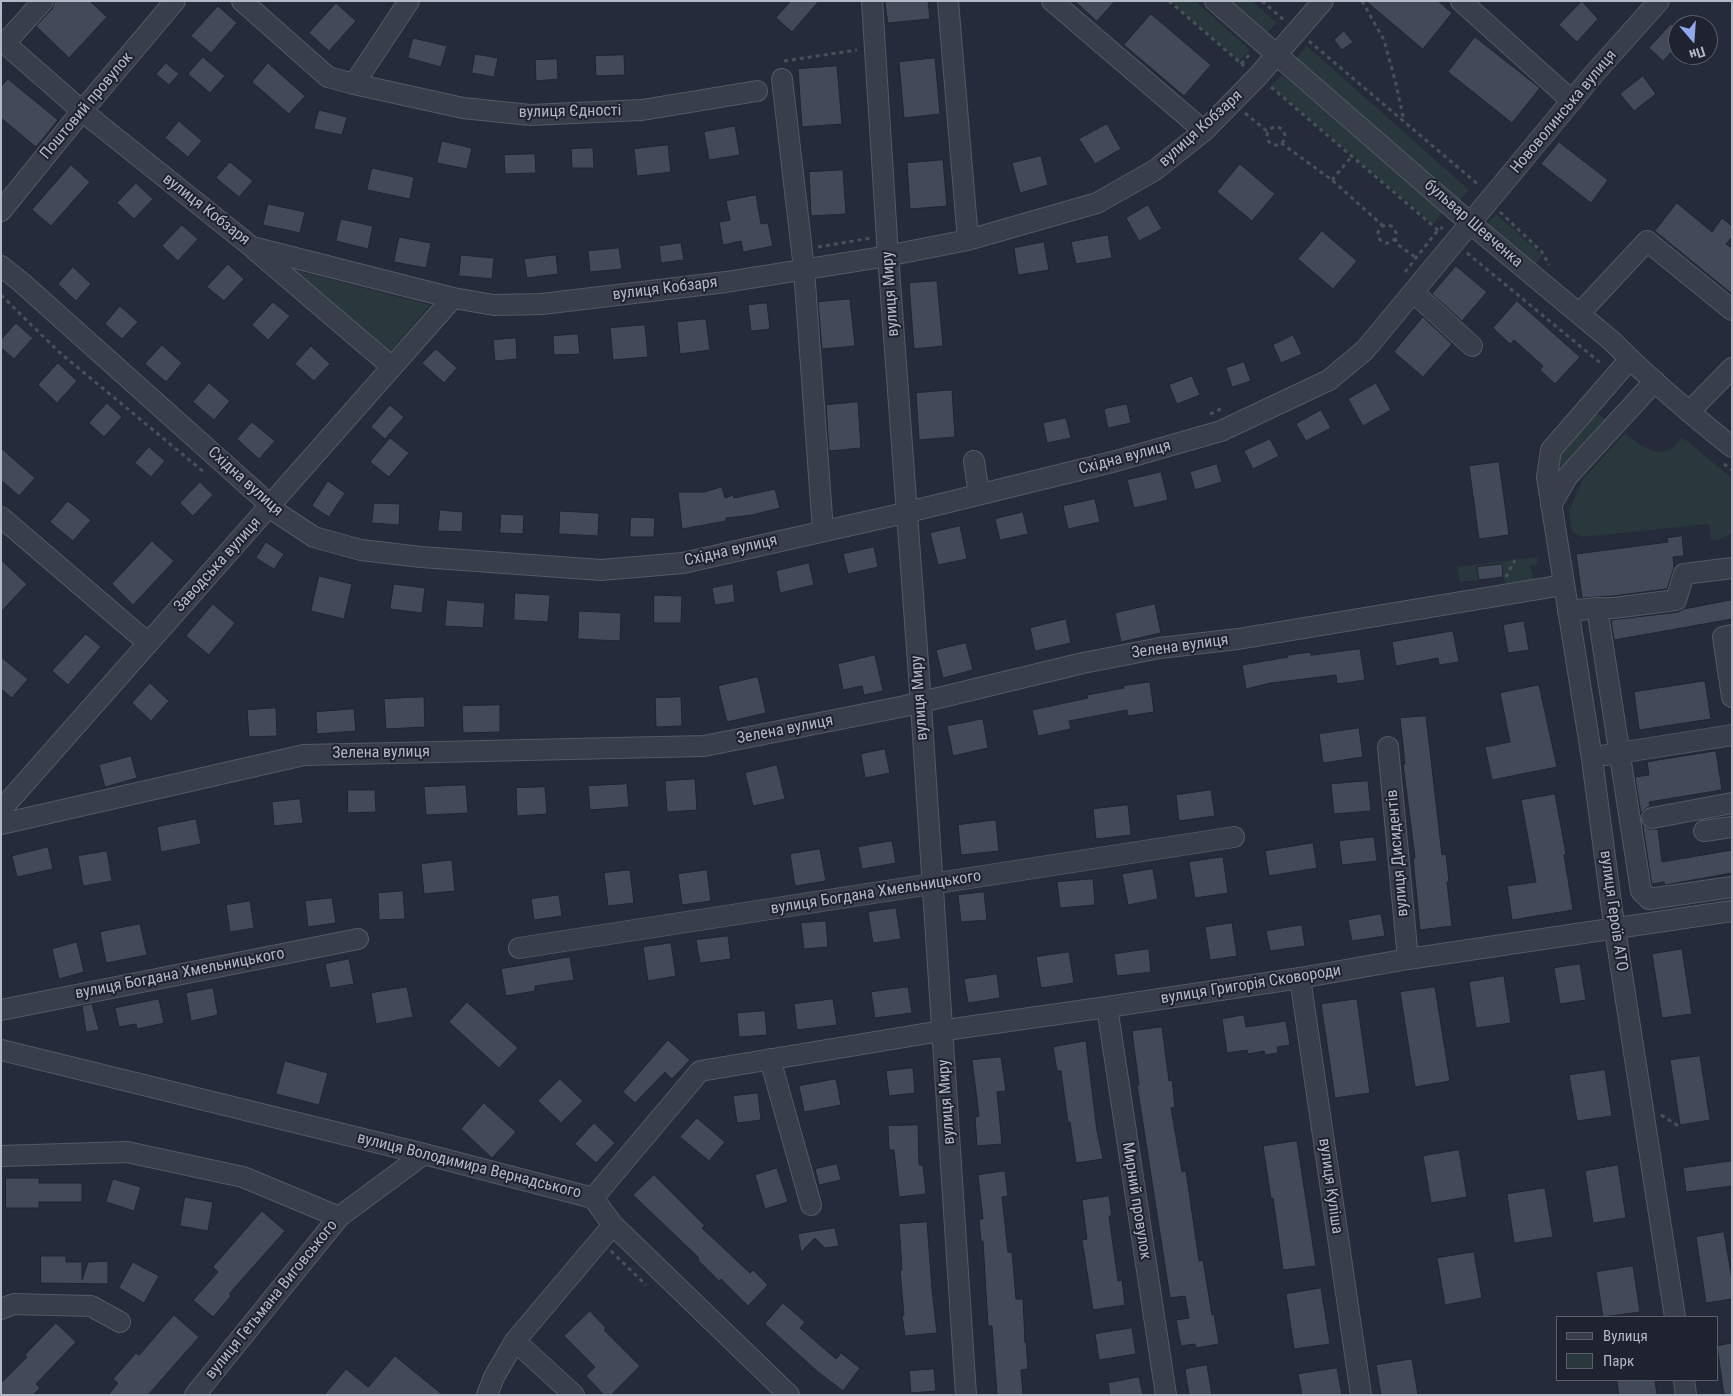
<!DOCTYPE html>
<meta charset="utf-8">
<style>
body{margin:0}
#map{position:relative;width:1733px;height:1396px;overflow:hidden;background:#252b3a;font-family:"Roboto Condensed",sans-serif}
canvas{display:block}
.frame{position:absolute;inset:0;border:2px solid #b4b9c6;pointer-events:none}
.legend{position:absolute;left:1556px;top:1316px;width:162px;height:65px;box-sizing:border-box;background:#1e232f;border:1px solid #5a5f6b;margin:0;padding:6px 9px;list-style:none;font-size:15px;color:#b4b9c6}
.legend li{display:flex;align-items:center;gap:10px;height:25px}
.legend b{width:25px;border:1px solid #5a5f6b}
.north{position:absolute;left:1668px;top:15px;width:50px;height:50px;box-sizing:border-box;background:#1e232f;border:1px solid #5a5f6b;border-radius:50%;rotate:162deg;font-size:14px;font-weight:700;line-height:20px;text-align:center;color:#b4b9c6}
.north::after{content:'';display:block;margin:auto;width:18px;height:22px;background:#91a8ee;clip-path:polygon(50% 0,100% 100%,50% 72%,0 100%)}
</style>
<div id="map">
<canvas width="1733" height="1396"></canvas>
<div class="frame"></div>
<ul class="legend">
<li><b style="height:6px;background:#393e4b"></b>Вулиця</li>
<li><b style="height:14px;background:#28383c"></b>Парк</li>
</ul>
<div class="north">Пн</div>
</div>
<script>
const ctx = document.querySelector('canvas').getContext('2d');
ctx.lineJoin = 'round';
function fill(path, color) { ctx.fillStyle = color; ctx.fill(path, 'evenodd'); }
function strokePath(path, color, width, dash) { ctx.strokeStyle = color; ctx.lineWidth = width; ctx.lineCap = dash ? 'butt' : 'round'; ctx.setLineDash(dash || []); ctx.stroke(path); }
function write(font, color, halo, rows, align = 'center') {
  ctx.font = font + ' "Roboto Condensed",sans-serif'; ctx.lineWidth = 4; ctx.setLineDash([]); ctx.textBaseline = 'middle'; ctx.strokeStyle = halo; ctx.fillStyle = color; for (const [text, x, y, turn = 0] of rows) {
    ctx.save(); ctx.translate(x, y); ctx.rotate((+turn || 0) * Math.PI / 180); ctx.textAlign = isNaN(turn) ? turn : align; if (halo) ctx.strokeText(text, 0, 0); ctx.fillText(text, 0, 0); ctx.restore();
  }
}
const green = new Path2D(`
 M1170 1H1195L1250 50 1239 61Z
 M1224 1H1252L1277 23 1264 36Z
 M1307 46 1469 190 1455 206 1295 59Z
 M1282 75 1443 212 1433 224 1271 86Z
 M1496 214 1542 255 1534 267 1486 226Z
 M287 268 430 305 390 352Z
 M1592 409 1607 421 1566 464 1561 466 1558 464 1556 450Z
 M1625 433C1638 443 1653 458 1671 449 1675 447 1679 441 1682 437L1732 478V533L1718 540H1711L1709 524 1582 537 1572 532 1569 511 1583 479Z
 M1537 557 1538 564 1530 566 1534 580 1507 585 1503 577 1501 564 1477 567 1479 580 1460 582 1457 567Z`);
const building = new Path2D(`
 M55 1H90L107 17 69 58 36 26 52 9Z
 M791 1H819L792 32 776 18Z
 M885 1H928L930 19 888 23Z
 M1075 1H1115L1097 21Z
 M1366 1H1438L1452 13 1423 49Z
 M1582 1 1598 19 1577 42 1559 25Z
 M336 3 356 21 329 51 309 33Z
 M218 6 237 23 211 53 191 36Z
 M1151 14 1211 65 1184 96 1124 45Z
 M1671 24 1678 31V45L1663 61 1649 48Z
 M1344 31 1353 42 1342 50 1334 40Z
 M1475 37 1540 88 1512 123 1448 72Z
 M413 38 447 46 441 67 408 58Z
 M475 54 498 58 494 77 472 73Z
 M624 55 625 75 596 76 595 56Z
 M203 57 225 76 210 93 188 74Z
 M935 58 940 114 904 118 899 62Z
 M557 59 558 79 536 81 535 60Z
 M166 63 179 74 169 85 156 74Z
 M268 63 305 96 289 114 252 82Z
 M837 66 842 124 802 127 798 69Z
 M1643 76 1656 94 1634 111 1620 94Z
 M8 79 58 120 36 147 1 118V87Z
 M319 110 347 117 342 135 314 129Z
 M179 121 202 141 188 157 165 138Z
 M1107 124 1121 149 1095 164 1079 139Z
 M735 126 740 155 709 160 704 132Z
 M442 141 472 148 467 169 437 163Z
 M1559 142 1608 180 1591 203 1541 164Z
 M668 145 671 172 637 176 634 149Z
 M593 148 594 168H572L571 149Z
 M535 154 536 173 505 174 504 155Z
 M1041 156 1048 185 1020 193 1012 163Z
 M943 160 947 206 910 209 907 163Z
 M230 162 253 181 239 197 216 178Z
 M1240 164 1275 194 1252 221 1217 192Z
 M71 165 90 182 51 226 32 210Z
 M372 168 414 177 410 199 367 190Z
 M843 170 846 214 811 216 809 172Z
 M136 183 153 199 134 219 117 203Z
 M756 195 761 224 768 223 773 246 743 252 741 241 723 245 719 222 730 220 726 201Z
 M1677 203 1712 232 1722 218 1732 226V237L1726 244 1732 248V294L1655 231Z
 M268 204 305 212 300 233 263 225Z
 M1148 205 1162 229 1139 241 1126 218Z
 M341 219 373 226 368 249 336 241Z
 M182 225 198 239 178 261 162 246Z
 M1322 231 1357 261 1333 289 1298 259Z
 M1108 235 1112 258 1076 264 1071 242Z
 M399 237 431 243 426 268 394 262Z
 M1044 242 1049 270 1018 275 1014 248Z
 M681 243 684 260 661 263 659 246Z
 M619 248 622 269 590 272 588 251Z
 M461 255 494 258 492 279 459 276Z
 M556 255 558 274 527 278 524 259Z
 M228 264 244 279 224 301 207 287Z
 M1456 266 1487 292 1462 321 1432 294Z
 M73 267 91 284 76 301 58 284Z
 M937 281 943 346 914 349 909 283Z
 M850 299 855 346 822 349 818 302Z
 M1517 301 1580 357 1555 384 1540 370 1543 366 1514 340 1510 344 1493 328Z
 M273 302 290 316 268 340 252 325Z
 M767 303 770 329 751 331 748 305Z
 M120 306 138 322 122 339 105 324Z
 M1423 317 1452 344 1423 377 1394 352Z
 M706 319 710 350 680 354 677 322Z
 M16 323 33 338 14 359 1 348V340Z
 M645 325 648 357 613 360 610 328Z
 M578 334 580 354 554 355 553 336Z
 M1293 335 1302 354 1281 363 1273 345Z
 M516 338 517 359 495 361 493 340Z
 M162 345 182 363 166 382 145 364Z
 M311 346 330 364 314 381 295 364Z
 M436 349 457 368 444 383 422 363Z
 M1244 362 1251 381 1232 387 1226 368Z
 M58 363 77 381 57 403 38 385Z
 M1192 376 1200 395 1177 404 1169 385Z
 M209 383 230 401 214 420 193 402Z
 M1376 383 1391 410 1363 426 1348 399Z
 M952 390 955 437 919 440 916 393Z
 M858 402 861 448 829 451 826 405Z
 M107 403 122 417 104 437 89 423Z
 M1127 404 1131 423 1108 428 1104 409Z
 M390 405 404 417 385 439 371 427Z
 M1321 410 1331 428 1306 441 1296 424Z
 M1066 418 1071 438 1047 443 1043 423Z
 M252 422 275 441 259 459 237 439Z
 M390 438 409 453 389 477 370 462Z
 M1270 439 1279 456 1253 469 1244 451Z
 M149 447 165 461 151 477 135 463Z
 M1 448 35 478 19 496 1 480Z
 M1499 462 1509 535 1479 539 1469 466Z
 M1217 464 1222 482 1195 490 1190 472Z
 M1161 472 1168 500 1134 508 1127 480Z
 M328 481 345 493 329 517 312 506Z
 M200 482 213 495 193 516 180 503Z
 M722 487 725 498 733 495 734 498 775 489 780 508 752 515 726 518V521L682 529 678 492H704Z
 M1095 499 1100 522 1068 529 1063 506Z
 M68 501 91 520 73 541 50 522Z
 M374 503 400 504 399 525 372 523Z
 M440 510 463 512 462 532 438 531Z
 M560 511 599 513 598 536 559 534Z
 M1023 512 1028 534 1000 540 995 519Z
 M501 514 524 515 523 534 500 533Z
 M631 517 655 518 654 537H630Z
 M960 526 967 559 938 565 930 533Z
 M1682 536 1684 556 1673 557 1674 568 1667 589 1613 596 1582 598 1576 554 1668 542 1667 538Z
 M152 541 174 561 133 605 112 584Z
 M266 542 284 554 274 569 256 558Z
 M874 547 878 567 848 574 843 554Z
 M1 560 27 584 1 612Z
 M809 563 814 585 780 593 776 571Z
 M1502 564 1503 577 1479 580 1477 567Z
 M319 576 352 584 344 619 311 611Z
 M394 584 425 588 422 613 390 609Z
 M733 584 735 602 715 605 712 588Z
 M515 593 550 595 548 622 514 620Z
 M654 595 682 596 681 623H654Z
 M447 600 485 603 483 628 445 626Z
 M1732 600V619L1614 640 1611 620 1678 612 1684 609Z
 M213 604 235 623 209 655 186 636Z
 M1155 604 1161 633 1121 642 1115 613Z
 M579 611 621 613 620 641 578 639Z
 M1066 619 1071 643 1035 651 1030 628Z
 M1524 621 1529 650 1508 653 1503 625Z
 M1453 631 1459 662 1439 665 1438 658 1396 666 1392 642Z
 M86 634 101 647 68 685 52 671Z
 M966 643 973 670 943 678 936 650Z
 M1360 649 1365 680 1337 684 1336 675 1271 683 1246 689 1242 665 1288 657V655L1311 652V655Z
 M875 655 883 691 864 695 862 686 843 690 838 664Z
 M1 657 28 679 12 698 1 689Z
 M758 677 766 713 727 722 718 686Z
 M1705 681 1711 719 1639 730 1634 692Z
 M1150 682 1154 712 1128 716 1127 710 1069 721 1071 729 1038 736 1032 710 1088 698 1087 695 1124 688 1123 686Z
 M150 683 169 701 151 721 132 703Z
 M1539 685 1557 767 1492 780 1485 747 1510 742 1500 693Z
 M424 697 425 727 386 729 384 699Z
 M681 697 682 726 656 727 655 698Z
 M500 705V732L463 733 462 706Z
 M276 708 277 736 249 737 247 710Z
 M354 709 356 731 317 734 316 712Z
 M1426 716 1442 855 1446 854 1449 882H1447L1452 926 1420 930 1413 858H1415L1403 764H1405L1400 718Z
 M983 719 988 748 953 756 947 726Z
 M1359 728 1363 757 1323 763 1319 734Z
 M885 749 890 773 865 778 861 754Z
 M1716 751 1722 790 1649 802 1650 806 1645 809 1641 814 1635 777 1649 775 1647 762Z
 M131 756 137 778 105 787 99 765Z
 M777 765 785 799 753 806 745 773Z
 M695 779 697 810 667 812 665 781Z
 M1368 781 1371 811 1334 814 1331 784Z
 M627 784 629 807 590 810 588 786Z
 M466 785 468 813 426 815 424 787Z
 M545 787 547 814 517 816 516 788Z
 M348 790H375L376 812 348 813Z
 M1211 790 1215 816 1179 821 1176 795Z
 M1555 794 1566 854 1564 855 1573 910 1512 920 1507 886 1536 882 1521 800Z
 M300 799 303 823 274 826 272 802Z
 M1128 805 1131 835 1096 839 1093 809Z
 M196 819 201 844 161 852 157 827Z
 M996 820 999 851 961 855 958 825Z
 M1643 825 1649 829H1658L1662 862 1732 850V873L1665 885 1664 882 1652 884Z
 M1374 837 1377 861 1342 865 1339 841Z
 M892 841 896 863 862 869 858 847Z
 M1313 843 1317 868 1269 876 1265 851Z
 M48 847 53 869 17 877 12 856Z
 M820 849 826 881 795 886 790 854Z
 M107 851 112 881 83 886 78 856Z
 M1223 857 1228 893 1195 898 1189 862Z
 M452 860 455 891 424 894 421 864Z
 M1153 869 1158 899 1128 905 1122 874Z
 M630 870 634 903 608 906 604 873Z
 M707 870 711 901 682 905 678 874Z
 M1093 879 1095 905 1060 908 1057 882Z
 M403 891 405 919 379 920 378 893Z
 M984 892 987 920 961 922 958 895Z
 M559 895 562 916 534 920 531 899Z
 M332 898 336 923 308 927 305 901Z
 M250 901 254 928 230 932 226 905Z
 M896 908 901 939 873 943 868 912Z
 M1381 914 1385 936 1352 941 1348 920Z
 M826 921 828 947 804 949 801 923Z
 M1232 923 1237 956 1210 960 1205 927Z
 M140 924 147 955 106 963 100 932Z
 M1302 925 1305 946 1270 951 1266 931Z
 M728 936 731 959 700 963 696 940Z
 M77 942 84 972 59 979 52 949Z
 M671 943 676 976 648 981 643 947Z
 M1149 949 1151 972 1117 976 1114 954Z
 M1682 949 1692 1014 1662 1018 1652 954Z
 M1069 952 1074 983 1041 988 1036 957Z
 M570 957 574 980 535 986V991L506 996 501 969Z
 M349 959 354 984 330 988 325 964Z
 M1580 964 1586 1000 1560 1004 1554 968Z
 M997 974 1000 998 968 1003 964 979Z
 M1504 976 1511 1023 1476 1028 1469 982Z
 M407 987 413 1017 376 1024 371 993Z
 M908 987 912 1013 875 1018 871 992Z
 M1435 987 1450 1081 1415 1087 1400 992Z
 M213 988 218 1015 191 1021 186 993Z
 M159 999 164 1023 137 1029 136 1024 119 1027 115 1008Z
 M833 999 837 1025 797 1030 794 1004Z
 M1357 999 1370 1093 1335 1098 1321 1004Z
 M467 1002 518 1048 499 1068 449 1022Z
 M92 1004 99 1030 86 1032 82 1006Z
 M765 1011 767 1035 739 1037 737 1013Z
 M1244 1015 1246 1027 1286 1021 1290 1045 1277 1047 1278 1053 1265 1055 1264 1051 1248 1054 1247 1050 1227 1053 1222 1019Z
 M1162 1027 1169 1081 1172 1080 1175 1107 1171 1108 1182 1172 1186 1171 1199 1261 1203 1260 1212 1315 1214 1314 1219 1344 1196 1348 1195 1344 1181 1346 1176 1320 1189 1318 1185 1296 1170 1298 1137 1085H1139L1132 1031Z
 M668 1040 690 1060 672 1079 665 1072 635 1103 623 1092Z
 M1086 1041 1097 1131 1103 1159 1076 1163 1070 1122 1068 1123 1061 1071H1057L1053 1047Z
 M1700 1056 1710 1120 1680 1125 1670 1060Z
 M1001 1057 1006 1091 997 1092 1002 1144 977 1146 975 1117 979 1116 972 1060Z
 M285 1061 328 1073 319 1105 276 1094Z
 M913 1068 915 1093 889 1096 886 1071Z
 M1605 1070 1612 1116 1577 1121 1569 1075Z
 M560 1079 583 1101 561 1123 538 1101Z
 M836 1079 841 1105 804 1112 799 1086Z
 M758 1093 761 1120 737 1123 733 1096Z
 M484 1103 516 1132 492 1158 461 1129Z
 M697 1118 725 1142 709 1161 680 1137Z
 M594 1123 615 1143 596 1163 575 1144Z
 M918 1125 919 1165H923L926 1194 899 1197 894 1150H889L888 1126Z
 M1297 1141 1316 1266 1283 1270 1273 1198 1271 1199 1263 1146Z
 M1459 1150 1467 1197 1431 1203 1423 1156Z
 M1732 1161V1186L1686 1192 1683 1168Z
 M837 1164 841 1180 819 1185 815 1169Z
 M1618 1165 1626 1218 1593 1223 1585 1171Z
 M777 1168 788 1202 765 1209 755 1175Z
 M1005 1171 1008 1196 1002 1197 1008 1252H1012L1016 1299H1023L1025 1343 1026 1342 1028 1369 1021 1370 1023 1395H997L992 1326H988L983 1241H981L979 1219H983L978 1175Z
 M654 1175 705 1226 702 1228 750 1273 753 1270 768 1285 748 1306 721 1279 719 1281 698 1260 699 1258 633 1195Z
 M6 1178H39V1183H82V1202H39V1208H6Z
 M113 1179 141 1187 134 1211 106 1202Z
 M1545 1188 1553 1237 1514 1243 1507 1194Z
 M1109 1196 1112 1216H1109L1118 1281 1122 1280 1125 1305 1093 1310 1082 1240 1087 1239 1082 1200Z
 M185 1197 213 1202 208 1231 180 1226Z
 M262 1211 285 1231 229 1294 231 1296 213 1317 193 1300 218 1272 213 1267Z
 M927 1222 932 1289 937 1333 905 1336 902 1315H904L900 1270H902L899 1224Z
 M835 1228 839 1246 825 1248 815 1238 801 1252 798 1234Z
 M1724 1232 1732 1280V1299L1706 1303 1696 1237Z
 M1474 1252 1482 1298 1445 1305 1437 1258Z
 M41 1256H66V1262H82V1280L88 1262 108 1261V1284L41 1283Z
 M133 1262 159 1276 144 1303 119 1288Z
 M1633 1266 1640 1312 1603 1317 1596 1272Z
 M1321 1288 1330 1344 1294 1349 1286 1294Z
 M783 1303 805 1322 800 1328 836 1359 841 1353 860 1368 843 1391 817 1371 765 1324Z
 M590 1311 606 1328 604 1330 640 1366 611 1395H604L586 1376 595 1367 564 1336Z
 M174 1315 199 1337 148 1395H108L118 1383 113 1379 136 1353 139 1355Z
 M56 1323 76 1342 36 1384 40 1388 33 1395H1V1383L27 1357 25 1355Z
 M1132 1328 1136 1354 1099 1360 1095 1334Z
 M1732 1343V1395H1724L1717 1346Z
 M395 1356 443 1395H324L346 1369 368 1387Z
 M1412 1359 1418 1395H1381L1376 1365Z
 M1207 1365 1212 1395H1189L1185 1369Z
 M1337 1368 1342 1395H1302L1298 1374Z
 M934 1369 936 1391 911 1393 909 1371Z
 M1139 1377 1143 1395H1110L1108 1383Z
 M1617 1380H1655L1657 1395H1619Z`);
const path = new Path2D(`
 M1169 1 1244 66
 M1262 1 1285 21
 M1362 1 1384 40 1396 84 1404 121
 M1309 41 1480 186
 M784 61 857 50
 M1241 64 1250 54
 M1271 87 1439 231
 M1245 113 1268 132
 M1267 136a9 9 0 1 1 18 0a9 9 0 1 1-18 0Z
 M1281 143 1332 180 1382 225
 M1332 180 1352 156
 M1500 212 1542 252 1549 265
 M1378 234a9 9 0 1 1 18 0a9 9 0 1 1-18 0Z
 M1395 238 1397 244 1415 257
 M818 247 871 238
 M1467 253 1603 365
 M1405 272 1438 230 1443 227
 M1 295 59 352 205 473
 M1210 414 1223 408
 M1724 464 1732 470
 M1506 577 1515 560
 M1661 1115 1680 1127
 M611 1251 646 1285`);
const minor = new Path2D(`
 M242 1 328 77 354 84 463 108 530 115 642 110 757 91
 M872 1 888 255 920 690 966 1395
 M948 1 968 240
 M1052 1 1204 131
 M1215 1 1470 223 1613 342C1650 380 1691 414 1732 447
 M1461 1 1572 101
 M1 40 82 111 252 247 453 298 494 305 542 304 726 282 876 258 968 240 1097 203 1155 170 1204 131 1258 76 1323 1
 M5 43 43 1
 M782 79 804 269 823 531
 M354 84 409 1
 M1 211 82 111 175 1
 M255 250 392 367
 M1 266 21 282 259 495 276 512 314 537 361 550 421 557 601 570 683 563 896 515 1116 461 1221 431 1329 380 1365 350 1593 75 1659 1
 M1413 292 1472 346
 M1579 314 1647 241 1732 310
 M1630 359 1551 450 1547 477 1592 759 1612 910 1675 1317
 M1689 412 1732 368
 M974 461 979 494
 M1551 505 1567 477 1655 381
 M1 517 148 643
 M1597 608 1641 891 1649 899 1732 887
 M1568 611 1597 608H1614L1676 600 1684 574 1732 568
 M1732 635 1723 637 1732 697
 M1388 747 1408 959
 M1606 755 1732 735
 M1 810 453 298
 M1652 818 1732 803
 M1 824 304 755 704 746 905 706 1083 663 1160 648 1238 639 1563 585
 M1704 831 1732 827
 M519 948 1234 837
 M1300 978 1361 1395
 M1107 1007 1166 1395
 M1 1010 358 939
 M1 1050 424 1154 593 1198 613 1225 789 1395
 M770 1059 811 1205
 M1 1156 127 1152 243 1177 339 1217
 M593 1198 700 1071 953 1029 1107 1007 1300 978 1408 959 1732 911
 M1 1309 14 1304 91 1306 120 1322
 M515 1341 574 1395
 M1684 1380 1686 1395
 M195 1395 339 1217 424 1154
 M487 1395 494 1377 515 1341 613 1225`);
const streetNames = [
 ["Поштовий провулок",87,106,-50],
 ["вулиця Єдності",570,112,-1],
 ["Нововолинська вулиця",1564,112,-50],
 ["вулиця Кобзаря",1201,129,-42],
 ["вулиця Кобзаря",206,210,38],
 ["бульвар Шевченка",1473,224,41],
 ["вулиця Кобзаря",665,289,-7],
 ["вулиця Миру",891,294,-94],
 ["Східна вулиця",1125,458,-15],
 ["Східна вулиця",245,482,42],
 ["Східна вулиця",731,551,-13],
 ["Заводська вулиця",218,565,-48],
 ["Зелена вулиця",1180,647,-8],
 ["вулиця Миру",920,698,-94],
 ["Зелена вулиця",785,730,-11],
 ["Зелена вулиця",381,753,-1],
 ["вулиця Дисидентів",1398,853,-95],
 ["вулиця Богдана Хмельницького",876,893,-9],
 ["вулиця Героїв АТО",1613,911,82],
 ["вулиця Богдана Хмельницького",180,974,-11],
 ["вулиця Григорія Сковороди",1251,985,-9],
 ["вулиця Миру",947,1102,-94],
 ["вулиця Володимира Вернадського",469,1166,14],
 ["вулиця Куліша",1330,1186,82],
 ["Мирний провулок",1136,1201,81],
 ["вулиця Гетьмана Виговського",272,1300,-51]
];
fill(green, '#28383c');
fill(building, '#424959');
strokePath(building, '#202531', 1);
strokePath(minor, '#545965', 22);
strokePath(path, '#455358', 3, [4, 4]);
strokePath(minor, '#393e4b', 20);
write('16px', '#b4b9c6', '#1e232f', streetNames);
</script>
